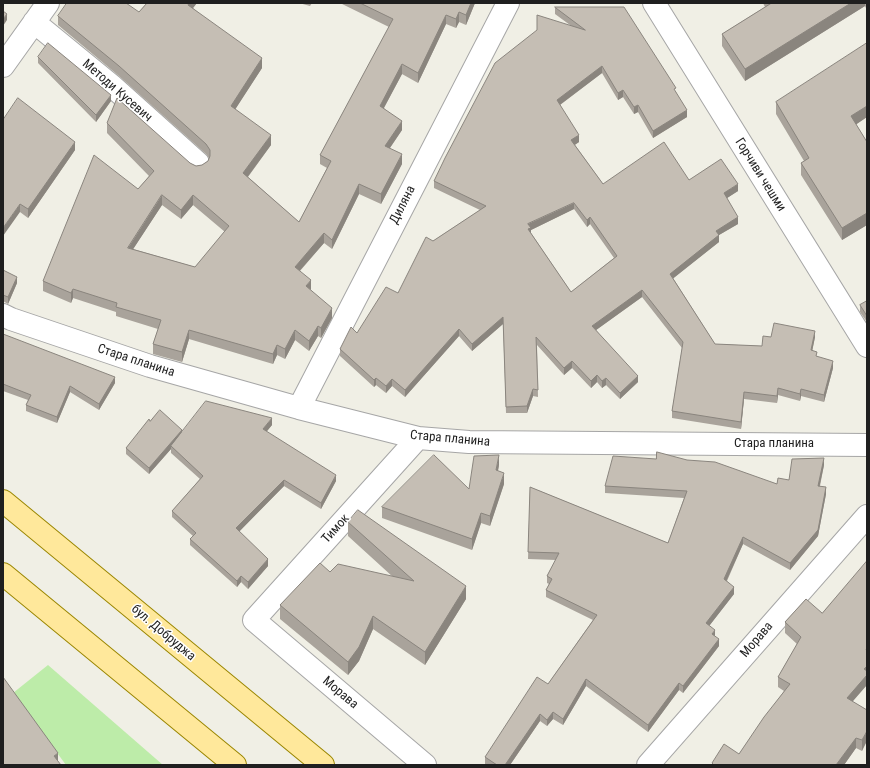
<!DOCTYPE html>
<meta charset="utf-8">
<style>
body{margin:0}
#map{position:relative;width:870px;height:768px;overflow:hidden;background:#f0efe5;font-family:"Roboto Condensed",sans-serif}
canvas{display:block}
.frame{position:absolute;inset:0;border:4px solid #1f1f1f;pointer-events:none}
</style>
<div id="map">
<canvas width="870" height="768"></canvas>
<div class="frame"></div>
</div>
<script>
const ctx = document.querySelector('canvas').getContext('2d');
ctx.lineJoin = 'round';
function fill(path, color) { ctx.fillStyle = color; ctx.fill(path, 'evenodd'); }
function strokePath(path, color, width, dash) { ctx.strokeStyle = color; ctx.lineWidth = width; ctx.lineCap = dash ? 'butt' : 'round'; ctx.setLineDash(dash || []); ctx.stroke(path); }
function write(font, color, halo, rows, align = 'center') {
  ctx.font = font + ' "Roboto Condensed",sans-serif'; ctx.lineWidth = 3; ctx.setLineDash([]); ctx.textBaseline = 'middle'; ctx.strokeStyle = halo; ctx.fillStyle = color; for (const [text, x, y, turn = 0] of rows) {
    ctx.save(); ctx.translate(x, y); ctx.rotate((+turn || 0) * Math.PI / 180); ctx.textAlign = isNaN(turn) ? turn : align; if (halo) ctx.strokeText(text, 0, 0); ctx.fillText(text, 0, 0); ctx.restore();
  }
}
const grass = new Path2D(`
 M48 665 163 765H66L13 693Z`);
const minor = new Path2D(`
 M654 3 867 346
 M34 22 111 85 198 163
 M3 66 48 3
 M3 315 11 319 150 366 299 408 418 438 469 442 867 445
 M299 408 508 3
 M418 438 254 620 425 765
 M648 765 867 516`);
const major = new Path2D(`
 M3 501 323 765
 M3 574 235 765`);
const wall = new Path2D(`
 M147 3H197L193 8 262 68 235 109 271 145 248 177 299 222 327 168 320 164V155L389 27 340 3H475L466 25 459 22 456 28 446 24 418 83 402 74 384 108 402 130 390 148 402 164 381 204 359 194 332 249 324 243 300 271 311 290 332 318 321 338 318 336 309 351 295 340 285 359 277 355 273 364 189 339 182 362 153 354V344L158 329 116 316V312L73 298 71 303 43 291V281L138 189 149 176 107 133V123L196 166 202 165 208 161 209 158 206 154 119 76 58 25V16L139 12ZM162 205 181 219 193 205 225 232 195 267 133 249Z
 M299 3H312L310 6Z
 M763 3H867V10L865 6 745 81 722 46V34L765 7Z
 M555 7 676 92 687 117 653 138 638 112 634 114 623 97 618 100 602 73 560 105 579 142 575 145 603 184 689 180 738 191 727 198 738 224 719 235V242L673 278 715 344 762 346 771 337H815L812 351 817 357 833 368 824 402 801 396 800 401 778 395 777 403 744 399 741 429 672 418V411L682 348 642 297 596 330 638 382 620 399 606 385 602 388 597 382 591 388 572 368 564 375 537 345 538 397 533 396 527 413H506L503 324 472 351 459 336 405 397 392 386 386 393 376 385 374 387 340 356V349L357 333 398 293 433 241 480 210 434 188V181L570 25 555 14ZM574 209 587 227 590 224 614 258 571 292 531 233V230Z
 M867 43V117L856 124 867 142V225L842 240 801 175V163L804 161 776 114V102Z
 M38 57 111 101 96 122 38 63Z
 M3 120 75 150 28 218 20 212Z
 M3 270 17 283 8 304 3 301Z
 M867 301V322L860 312V305Z
 M3 334 115 383 99 410 70 392 57 423 26 411V405L28 400 3 391Z
 M150 421 182 432 272 425 266 432 336 481 321 509 284 486 239 531 268 566 248 589 241 582 237 587 190 545V539L193 536 172 517V511L200 479 171 453V449L149 474 126 454V448Z
 M656 459 687 460 777 484 789 480 824 465 820 486 826 494 818 536 790 570 743 544 727 581 734 594 709 626 715 636 719 646 683 693 679 690 648 732 586 686 563 725 553 719 547 726 540 721 510 765H487L485 764V757L548 684 593 620 546 597V590L549 584 547 583V576L556 560 528 559 530 487 668 543 684 498 605 493V486Z
 M499 465 498 471 504 484 490 526 481 523 472 550 382 518V507L469 489Z
 M348 522 466 599 425 665 373 629 359 661 348 675 280 619V605L330 572 393 577 348 536Z
 M806 599 853 702 867 710 862 751 856 748 844 765H712V763L739 754 784 691 778 687V677L797 644 785 633V622Z`);
const shadedWall = new Path2D(`
 M189 3H197L188 14V5Z
 M471 3H475L466 25V15Z
 M851 3H865V6L745 81V69Z
 M459 12V22L456 28V19Z
 M7 14V20L3 26V19Z
 M446 15V24L418 83V73Z
 M262 58V68L231 116V106Z
 M402 64V74L380 115V106Z
 M602 66V73L557 107V100Z
 M623 90V97L618 100V93Z
 M111 95V101L96 122V115Z
 M638 105V112L634 114V107Z
 M867 106V117L851 128V116Z
 M687 110V117L653 138V131Z
 M402 121V130L385 155V146Z
 M271 135V145L243 183V173Z
 M579 135V142L571 147V140Z
 M75 142V150L28 218V209Z
 M402 154V164L381 204V194Z
 M359 184V194L332 249V240Z
 M738 184V191L724 200V193Z
 M162 195V205L128 257V248Z
 M193 195V205L181 219V210Z
 M574 203V209L531 230V235L528 236V224Z
 M20 204V212L3 236V228Z
 M867 213V225L842 240V228Z
 M590 217V224L587 227V220Z
 M738 217V224L719 235V242L670 281V274L716 231Z
 M324 233V243L295 276V267Z
 M17 277V283L8 304V297Z
 M311 280V290L306 286Z
 M73 289V298L71 303V293Z
 M642 290V297L592 333V326Z
 M332 308V318L321 338V328Z
 M503 317V324L472 351V344Z
 M318 326V336L309 351V341Z
 M459 329V336L405 397V390Z
 M189 330V339L182 362V352Z
 M295 330V340L285 359V349Z
 M815 331V337L811 357V350Z
 M277 345V355L273 364V354Z
 M572 361V368L564 375V368Z
 M833 361V368L824 402V395Z
 M597 375V382L591 388V381Z
 M638 376V382L620 399V393Z
 M115 377V383L99 410V404Z
 M376 378V385L374 387V380Z
 M606 378V385L602 388V381Z
 M392 379V386L386 393V386Z
 M70 386V392L57 423V417Z
 M778 388V395L777 403V396Z
 M533 389V396L527 413V406Z
 M801 389V396L800 401V394Z
 M744 392V399L741 429V422Z
 M272 418V425L263 436V429Z
 M182 430V436L171 446V449L149 474V468Z
 M499 455V465L496 480V470Z
 M824 458V465L818 493V486Z
 M504 473V484L490 526V516Z
 M336 475V481L321 509V503Z
 M284 480V486L236 535V528Z
 M826 487V494L818 536 790 570V563Z
 M481 513V523L472 550V539Z
 M743 537V544L724 586V579Z
 M268 559V566L248 589V582Z
 M241 576V582L237 587V581Z
 M466 586V599L425 665V652Z
 M734 587V594L706 630V623Z
 M373 616V629L359 661 348 675V662Z
 M715 630V637L712 634Z
 M719 639V646L683 693V686Z
 M867 666V685L847 708V698L864 669Z
 M586 679V686L563 725V719Z
 M679 683V690L648 732V725Z
 M553 712V719L547 726V720Z
 M540 714V721L510 765H505Z
 M867 731V741L862 751V740Z
 M856 738V748L844 765H836Z
 M58 753V765L54 756Z`);
const building = new Path2D(`
 M67 3H126L139 12 147 3H189L188 5 262 58 231 106 271 135 243 173 299 222 331 161 320 155 393 19 360 3H471L466 15 459 12 456 19 446 15 418 73 402 64 380 106 402 121 385 146 402 154 381 194 359 184 332 240 324 233 295 267 311 280 306 286 332 308 321 328 318 326 309 341 295 330 285 349 277 345 273 354 189 330 182 352 153 344 161 320 116 307 117 303 73 289 71 293 43 281 94 155 138 189 154 171 107 123 117 98 190 163 196 166 202 165 208 161 210 156V150L206 144 119 66 58 16ZM162 195 181 210 193 195 229 226 195 267 128 248Z
 M769 3H851L745 69 722 34 770 4Z
 M555 7H624L676 88 674 89 687 110 653 131 638 105 634 107 623 90 618 93 602 66 557 100 579 135 571 140 603 184 664 142 689 180 721 159 738 184 724 193 738 217 716 231 719 235 670 274 715 344 762 346 763 336 771 337 774 323 815 331 811 350 817 352 816 356 833 361 824 395 801 389 800 394 778 388 777 396 744 392 741 422 672 411 683 342 642 290 592 326 638 376 620 393 606 378 602 381 597 375 591 381 572 361 564 368 536 337 538 390 533 389 527 406 506 407 503 317 472 344 459 329 405 390 392 379 386 386 376 378 374 380 340 349 351 327 357 333 386 287 398 293 426 237 433 241 486 206 434 181 445 158 495 63 537 30V15L585 30ZM574 203 587 220 590 217 617 256 571 292 528 229 531 228 528 224Z
 M3 11 7 14 3 19Z
 M48 43 111 95 96 115 38 57Z
 M867 43V106L851 116 867 142V213L842 228 801 163 809 158 776 102Z
 M18 98 75 142 28 209 20 204 3 228V120Z
 M3 270 17 277 8 297 3 295Z
 M867 301V316L860 305Z
 M3 334 115 377 99 404 70 386 57 417 26 405 31 395 3 384Z
 M206 401 272 418 263 429 336 475 321 503 284 480 236 528 268 559 248 582 241 576 237 581 190 539 196 533 172 511 203 476 171 446Z
 M160 410 182 430 149 468 126 448 149 419 150 421Z
 M657 452 687 460 715 462 777 484 778 478 789 480 792 459 824 458 818 486 826 487 818 530 790 563 743 537 724 579 734 587 706 623 715 630 712 634 719 639 683 686 679 683 648 725 586 679 563 719 553 712 547 720 540 714 505 765H497L485 757 537 677 548 684 597 615 546 590 552 579 547 576 559 553 528 552 530 487 668 543 687 491 605 486 613 456 656 459Z
 M434 455 469 489 474 456 499 455 496 470 504 473 490 516 481 513 472 539 382 507Z
 M358 510 466 586 425 652 373 616 359 647 348 662 280 605 320 563 330 572 338 564 414 581 348 522Z
 M867 561V648L866 650 867 651V666L864 669 867 671V675L847 698 867 710V731L862 740 856 738 836 765H714L712 763 724 744 739 754 764 717 790 684 778 677 801 637 785 622 806 599 822 613Z
 M3 677 58 753 54 756 61 765H3Z`);
const streetNames = [
 ["Методи Кусевич",117,91,41],
 ["Горчиви чешми",760,175,58],
 ["Диляна",403,205,-63],
 ["Стара планина",136,361,18],
 ["Стара планина",450,439,5],
 ["Стара планина",774,444],
 ["Тимок",336,529,-48],
 ["бул. Добруджа",163,633,40],
 ["Морава",757,640,-49],
 ["Морава",340,693,40]
];
fill(grass, '#bdeca9');
strokePath(minor, '#a6a6a6', 24);
strokePath(major, '#9a8600', 24);
strokePath(minor, '#fff', 22);
strokePath(major, '#ffe89b', 22);
fill(wall, '#a9a39b');
fill(shadedWall, '#8a857e');
fill(building, '#c5beb4');
strokePath(building, '#8a857e', 1);
write('13px', '#1f1f1f', '#fff', streetNames);
</script>
